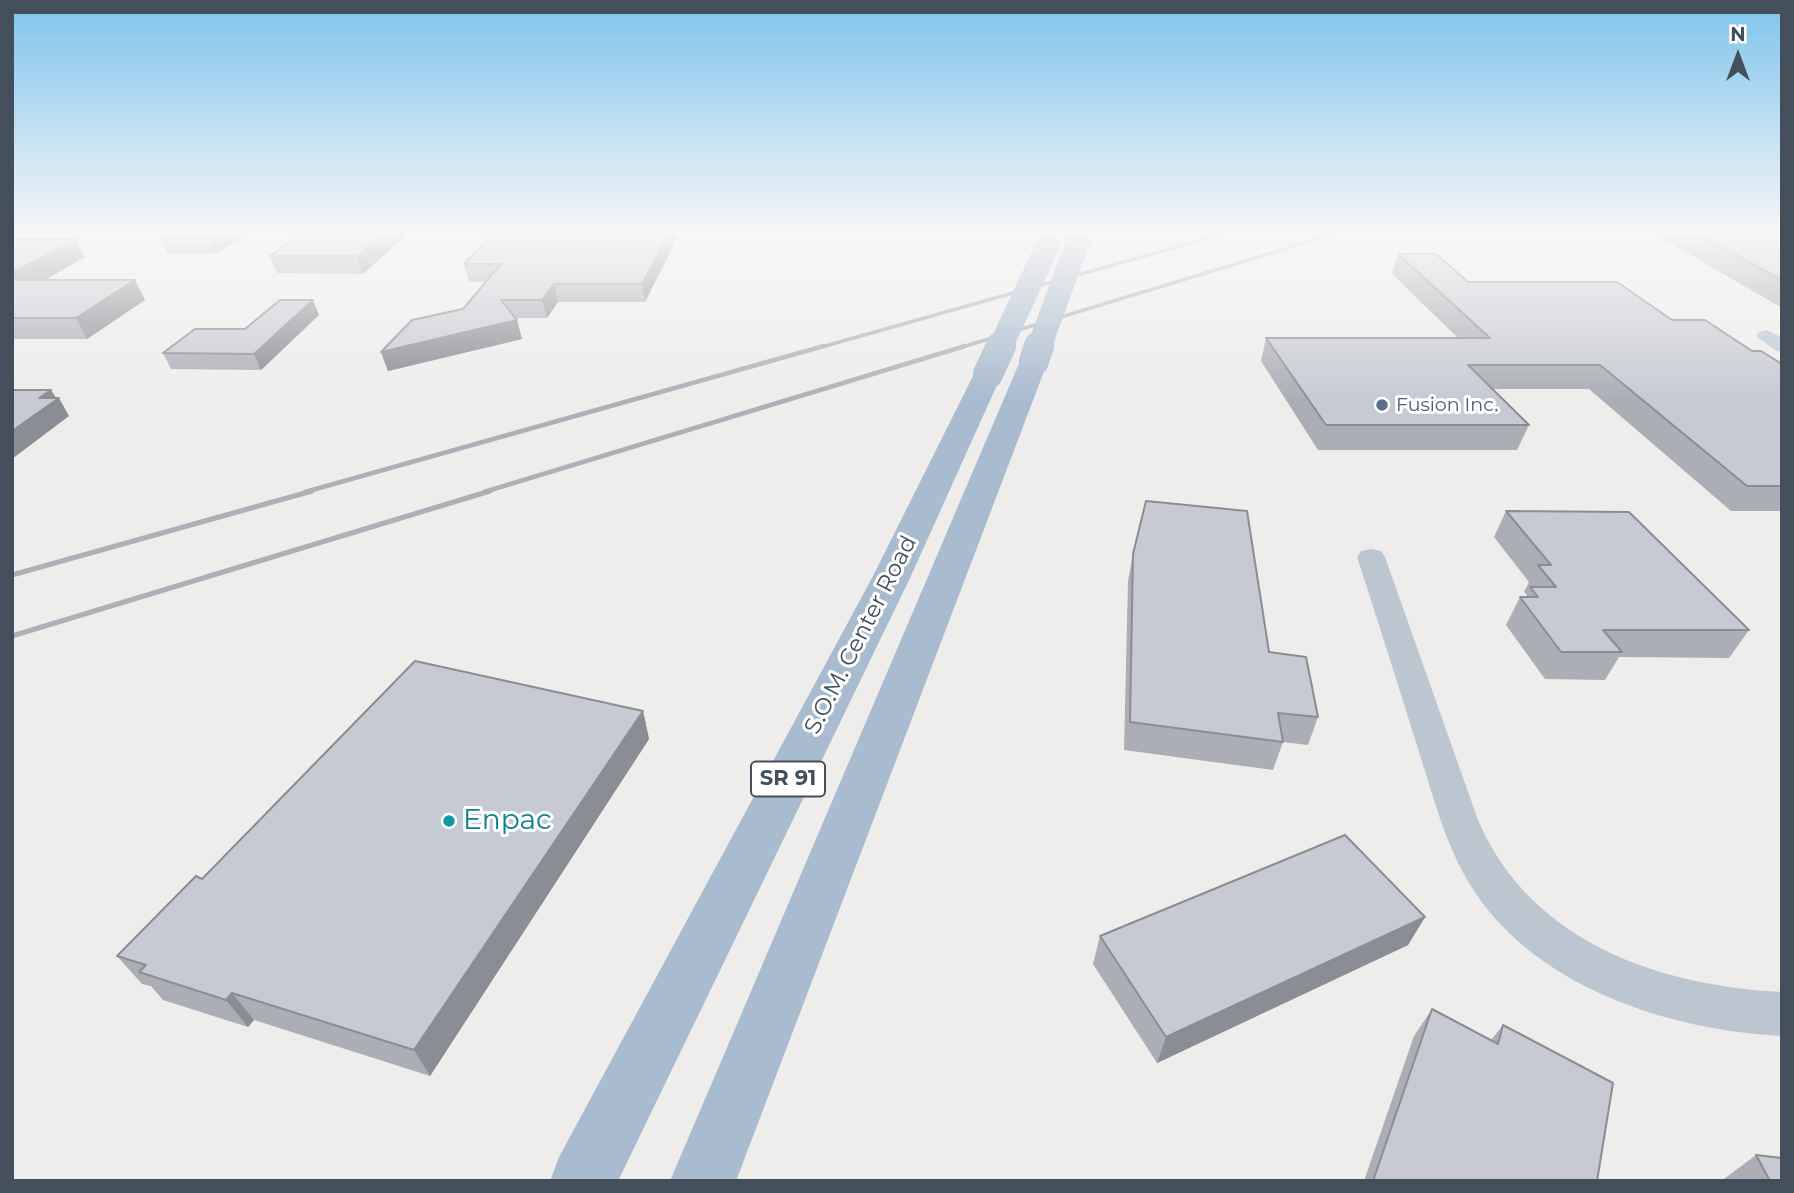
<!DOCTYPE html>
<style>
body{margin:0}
#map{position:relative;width:1794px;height:1193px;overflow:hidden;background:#efecec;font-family:Montserrat,sans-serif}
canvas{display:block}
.frame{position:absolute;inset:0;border:14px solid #434f5b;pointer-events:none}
.north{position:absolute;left:1703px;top:21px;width:70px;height:70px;-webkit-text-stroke:5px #fff;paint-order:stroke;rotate:0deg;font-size:19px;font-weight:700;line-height:28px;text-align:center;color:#434f5b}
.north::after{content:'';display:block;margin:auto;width:24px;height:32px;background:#434f5b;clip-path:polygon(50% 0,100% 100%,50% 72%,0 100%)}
</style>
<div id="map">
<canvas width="1794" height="1193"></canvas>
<div class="frame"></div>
<div class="north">N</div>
</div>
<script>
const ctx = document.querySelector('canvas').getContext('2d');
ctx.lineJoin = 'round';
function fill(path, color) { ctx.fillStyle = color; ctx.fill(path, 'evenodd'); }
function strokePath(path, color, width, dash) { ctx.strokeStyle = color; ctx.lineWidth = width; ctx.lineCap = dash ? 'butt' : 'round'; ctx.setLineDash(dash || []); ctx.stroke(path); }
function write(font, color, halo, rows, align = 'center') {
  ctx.font = font + ' Montserrat,sans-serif'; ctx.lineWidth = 6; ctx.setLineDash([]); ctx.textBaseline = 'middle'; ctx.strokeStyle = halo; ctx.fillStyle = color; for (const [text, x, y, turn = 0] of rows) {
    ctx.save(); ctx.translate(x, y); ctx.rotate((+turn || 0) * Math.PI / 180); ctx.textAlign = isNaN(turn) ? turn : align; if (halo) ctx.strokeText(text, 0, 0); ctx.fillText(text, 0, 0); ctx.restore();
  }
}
const minor = new Path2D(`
 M1766 330 1782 337V352L1775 350 1756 336 1759 332Z
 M1371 549 1381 551 1385 557 1478 820C1530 942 1659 986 1782 992V1036C1668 1030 1532 987 1469 883 1444 841 1433 795 1418 749 1398 685 1378 621 1357 557L1361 551Z`);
const major = new Path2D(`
 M1034 353 1044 355 1048 361 736 1181H670L1020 361 1024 355Z
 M988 366 998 368 1002 374 910 578 618 1181H550L559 1157 872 578 974 374 978 368Z`);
const railFar2 = new Path2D(`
 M818 348 1226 233
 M959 348 1337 233`);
const railFar1 = new Path2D(`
 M305 492 824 346
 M484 492 965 346`);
const rail = new Path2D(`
 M12 575 312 491
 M12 636 490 491`);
const majorBridgeFar1 = new Path2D(`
 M1000 348 1048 245
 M1039 348 1078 241`);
const majorBridge = new Path2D(`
 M1034 361 1039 346
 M988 374 1001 346`);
const wall = new Path2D(`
 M248 233 217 253H167L160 238Z
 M302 233H680L645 302H558L547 318H515L517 320 522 339 388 371 381 352 463 309 486 282H469L464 264 491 235H406L363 274 277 273 270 256Z
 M1653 233H1782V308Z
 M12 239H76L85 257 45 280H135L145 300 87 339H12Z
 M1398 254 1468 282 1672 320 1752 351 1782 364V511H1731L1589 389H1492L1529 425 1517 450H1318L1261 361 1266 338H1458L1392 274Z
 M319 315 261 370 171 369 163 353 245 329Z
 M1506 511 1749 630 1729 658 1619 657 1605 680 1545 679 1506 625 1520 597H1525L1527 595 1524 592 1529 582 1494 537Z
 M1133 554 1269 652 1318 717 1308 745 1283 742 1273 770 1124 750 1128 581Z
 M643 711 649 739 430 1076 254 1020 248 1027 163 1000 151 986 142 984 117 956 202 879Z
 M1425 917 1408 945 1157 1063 1093 964 1100 936Z
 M1432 1009 1491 1040 1503 1025 1597 1181H1364L1414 1036Z
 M1756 1155 1782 1181H1725L1724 1179Z`);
const shadedWall = new Path2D(`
 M219 233H248L217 253 210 238Z
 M385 233H405L406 235 363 274 357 256Z
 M669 233H680L645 302 642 284Z
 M76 239 85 257 12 299V273Z
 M135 280 145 300 87 339 76 318Z
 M554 284 558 302 547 318 542 300Z
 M313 300 319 315 261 370 254 354Z
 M517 320 522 339 388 371 381 352Z
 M51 390 57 399 59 398 69 416 12 459V431L39 398Z
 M643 711 649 739 430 1076 414 1050Z
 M1425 917 1408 945 1157 1063 1166 1037Z
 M232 993 254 1020 248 1027 226 1000Z`);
const building = new Path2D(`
 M170 233H219L210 238H160Z
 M302 233H385L357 256H270Z
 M493 233H669L642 284H554L542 300H501L517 320 381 352 412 320 463 309 501 264H464Z
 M1696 233H1782V280Z
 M12 239H76L12 273Z
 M1398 254H1436L1468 282H1617L1672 320H1705L1752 351H1761L1782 364V486H1747L1600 365H1468L1529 425H1326L1266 338H1490Z
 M12 280H135L76 318H12Z
 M280 300H313L254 354 163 353 195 329H245Z
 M14 390H51L39 398H59L12 431V391Z
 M1146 501 1247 511 1269 652 1306 657 1318 717 1278 713 1283 742 1130 722 1133 554Z
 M1506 511 1629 512 1749 630H1603L1622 652H1561L1520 597H1538L1530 587H1556L1538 565H1551Z
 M415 661 643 711 414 1050 232 993 226 1000 139 972 146 965 117 956 196 876 202 879Z
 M1345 835 1425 917 1166 1037 1100 936Z
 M1432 1009 1498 1044 1503 1025 1613 1083 1597 1181H1373Z
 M1756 1155 1782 1158V1181H1770Z`);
const markers = [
 [1382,405,7,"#5c6f8a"],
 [449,821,7,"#0f9aa8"]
];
const farServicenames = [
 ["Fusion Inc.",1396,405]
];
const shields = [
 [788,779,74]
];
const shieldNames = [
 ["SR 91",788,779]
];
const streetNames = [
 ["S.O.M. Center Road",861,635,-63]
];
const nearCulturenames = [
 ["Enpac",463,821]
];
fill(minor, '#bbc6d0');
fill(major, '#a8bbcf');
strokePath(railFar2, '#adb1b7', 3.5);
strokePath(railFar1, '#adb1b7', 4.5);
strokePath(rail, '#adb1b7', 5);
strokePath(majorBridgeFar1, '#a8bbcf', 24);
strokePath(majorBridge, '#a8bbcf', 30);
fill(wall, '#abaeb5');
fill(shadedWall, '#8b8d94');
fill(building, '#c7cad3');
strokePath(building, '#8b8d94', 2);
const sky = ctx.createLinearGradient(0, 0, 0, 400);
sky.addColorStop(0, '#7dc3ed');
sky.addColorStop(0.58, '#f8f6f6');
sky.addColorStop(1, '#f8f6f600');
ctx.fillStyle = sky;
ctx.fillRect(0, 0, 1794, 400);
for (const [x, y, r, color] of markers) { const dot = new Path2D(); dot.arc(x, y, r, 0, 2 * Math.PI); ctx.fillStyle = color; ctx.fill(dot); strokePath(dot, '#fff', 2.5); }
write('19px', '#4e5e75', '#fff', farServicenames, 'left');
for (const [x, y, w] of shields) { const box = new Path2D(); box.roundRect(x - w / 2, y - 17.5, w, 35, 5); ctx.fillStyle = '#fff'; ctx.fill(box); strokePath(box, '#434f5b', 2); }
write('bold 21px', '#434f5b', null, shieldNames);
write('23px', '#434f5b', '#fff', streetNames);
write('28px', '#0d838f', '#fff', nearCulturenames, 'left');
</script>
